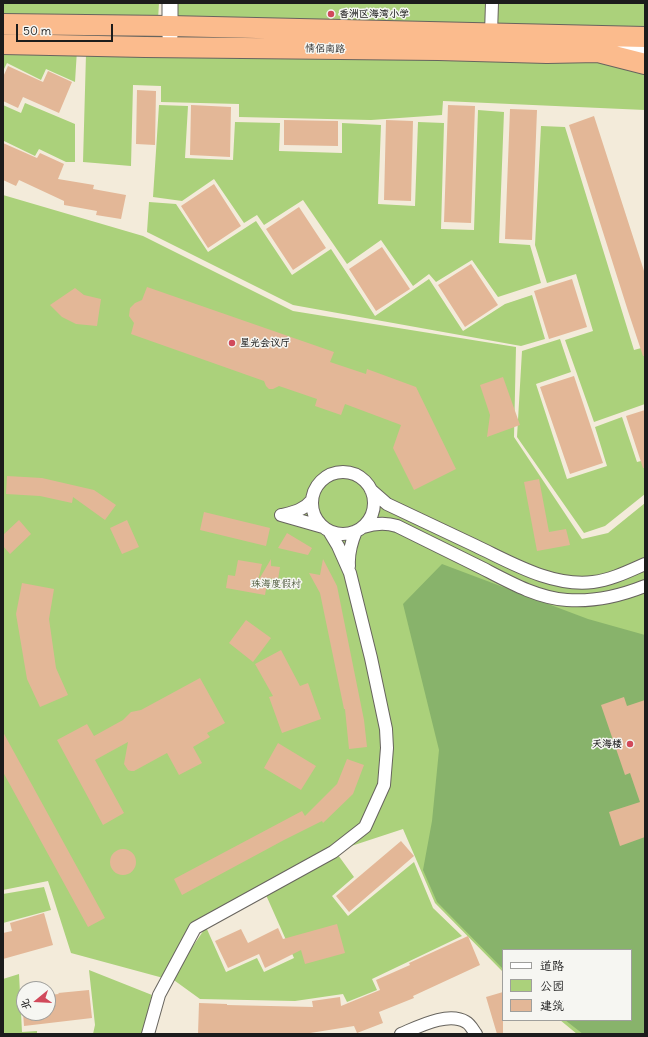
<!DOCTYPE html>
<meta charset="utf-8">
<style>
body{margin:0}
#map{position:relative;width:648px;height:1037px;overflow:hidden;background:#f3ebda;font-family:Delius,"LXGW WenKai TC",sans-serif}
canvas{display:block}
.frame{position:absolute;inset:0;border:4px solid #1c1c1c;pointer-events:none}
.legend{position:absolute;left:502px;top:949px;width:130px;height:72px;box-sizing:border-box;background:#f6f6f2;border:1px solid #9f9f9c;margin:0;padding:5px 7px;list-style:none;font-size:12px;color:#1c1c1c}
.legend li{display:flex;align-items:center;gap:8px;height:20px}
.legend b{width:20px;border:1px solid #9f9f9c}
.north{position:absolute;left:16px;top:981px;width:40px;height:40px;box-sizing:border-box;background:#f6f6f2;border:1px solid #9f9f9c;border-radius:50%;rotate:252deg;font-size:11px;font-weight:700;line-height:16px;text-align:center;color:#1c1c1c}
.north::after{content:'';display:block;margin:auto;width:14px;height:18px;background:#d1495b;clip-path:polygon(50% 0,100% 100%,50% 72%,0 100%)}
.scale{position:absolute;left:16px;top:24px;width:97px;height:18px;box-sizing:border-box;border:2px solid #1c1c1c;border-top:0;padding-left:5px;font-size:12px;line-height:14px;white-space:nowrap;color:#1c1c1c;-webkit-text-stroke:3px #f6f6f2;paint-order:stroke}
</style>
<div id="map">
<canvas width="648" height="1037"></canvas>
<div class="frame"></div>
<ul class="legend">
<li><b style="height:5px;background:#fff"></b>道路</li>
<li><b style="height:11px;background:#abd17b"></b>公园</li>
<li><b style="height:11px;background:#e3b797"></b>建筑</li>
</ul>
<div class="north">北</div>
<div class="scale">50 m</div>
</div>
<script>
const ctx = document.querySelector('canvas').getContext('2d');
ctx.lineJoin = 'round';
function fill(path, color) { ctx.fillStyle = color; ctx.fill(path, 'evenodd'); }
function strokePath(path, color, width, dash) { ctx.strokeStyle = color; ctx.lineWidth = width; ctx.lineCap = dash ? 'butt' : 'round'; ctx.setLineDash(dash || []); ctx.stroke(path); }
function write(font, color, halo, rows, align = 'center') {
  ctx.font = font + ' Delius,"LXGW WenKai TC",sans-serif'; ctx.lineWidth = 3; ctx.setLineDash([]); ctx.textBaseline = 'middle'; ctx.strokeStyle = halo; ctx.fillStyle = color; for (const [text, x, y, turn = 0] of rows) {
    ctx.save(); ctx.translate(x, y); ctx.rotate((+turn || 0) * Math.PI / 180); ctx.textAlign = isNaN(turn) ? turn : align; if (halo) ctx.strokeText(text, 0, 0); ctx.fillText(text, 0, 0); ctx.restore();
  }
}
const green = new Path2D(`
 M3 3H159L158 20 3 15Z
 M176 3H487V28L177 20Z
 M497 3H645V29H497Z
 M3 48 77 50 75 82 46 69 41 80 7 63 3 71Z
 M86 54 599 60 645 72V110L443 101 442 115 371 120 239 117V104L161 102V86L133 85 131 166 83 162Z
 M25 103 75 124V162H66L39 149 35 156 4 141 3 142V105L21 113Z
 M159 105 188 106 185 158 233 160 235 122 280 123 279 151 342 153V123L381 125 378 204 415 206 418 122 444 123 441 229 474 230 478 110 504 112 499 243 530 245 541 283 498 297 472 260 436 282 429 274 413 286 381 240 347 264 303 200 264 225 257 215 244 223 214 179 182 201 153 197Z
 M541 126 565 127 634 350 645 347V404L594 422 565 340 593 331 576 274 547 283 535 245Z
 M3 195 143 236 293 311 516 347 514 437 582 539 608 533 645 503V1034H577L560 1020H631V950H503V972L435 903 403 829 333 852 195 928 167 979 71 953 48 881 3 890Z
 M149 202 176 204 208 252 256 221 292 275 331 249 375 316 429 279 463 331 505 304 532 295 545 339 521 346 293 305 147 232Z
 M560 339 571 372 536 384 567 479 607 466 595 427 622 417 637 462 645 460V494L605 526 584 533 517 437 522 351Z
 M338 855 354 877 332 896 348 916 414 862 433 908 462 936 372 979 377 990 347 1002 343 994 295 1001 200 999 171 978 206 927 226 972 257 958 264 972 294 958 266 895Z
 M44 887 51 910 3 923V894Z
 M89 970 152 995 142 1034H93L95 1025Z
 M19 974 22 1032 37 1031V1034H3V979Z`);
const forest = new Path2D(`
 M442 564 588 619 645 635V1034H583L565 1020H631V950H503V969L437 902 423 870 432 821 439 750 403 604Z`);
const building = new Path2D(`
 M8 66 43 82 48 71 72 82 59 113 23 97 18 108 3 101V77Z
 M137 90 156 91 155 145 136 144Z
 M191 105 231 107 230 157 190 155Z
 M448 105 475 106 471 223 444 222Z
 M510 109 537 110 532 240 505 239Z
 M594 116 645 274V356H643L628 311 569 125Z
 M284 120 338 121V146L284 145Z
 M386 120 413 121 411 201 384 200Z
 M3 143 37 158 40 153 64 164 58 179 94 185 93 189 126 195 121 219 96 215 97 211 64 205V201L19 180 16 186 3 180Z
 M214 184 241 226 208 248 181 206Z
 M299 207 326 248 293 270 266 229Z
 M382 247 410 289 376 311 349 269Z
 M471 264 498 305 465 327 438 285Z
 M572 279 587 327 549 339 534 291Z
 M147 287 334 352 330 362 366 374 367 369 416 387 456 469 414 490 393 448 401 425 345 404 341 415 315 406 317 399 279 386 273 389H269L266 386 264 381 131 334 134 323 129 316 130 308 135 303 142 300Z
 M75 288 84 295 101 299 97 326 76 324 62 317 50 305Z
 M574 376 603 463 570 474 540 387Z
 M503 377 520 425 487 437 490 415 480 385Z
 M645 410V468H643L626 416Z
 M7 476 42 478 94 490 116 505 105 520 73 497 72 503 40 496 6 494Z
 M539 479 549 532 566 529 570 545 537 551 524 482Z
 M204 512 270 528 266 546 200 530Z
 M19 520 31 534 10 554 3 546V535Z
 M127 520 139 547 122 554 110 528Z
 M287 533 312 548 308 555 278 548Z
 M271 559V566L280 567 278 580 268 578 265 595 226 588 228 575 235 576 238 560 262 564 258 581Z
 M323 559 337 586 364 720 367 747 349 749 345 709H344L320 593 309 573 320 575Z
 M22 583 54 589 49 619 56 668 68 695 40 707 27 679 16 614Z
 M246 620 271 638 253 662 229 643Z
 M281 650 300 686 308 683 321 719 282 733 269 697 273 696 255 664Z
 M200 678 225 723 207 733 210 737 193 747 202 763 179 775 167 753 134 771H131L128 770 124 764 128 742 95 760 124 813 103 825 57 740 87 724 94 736 123 720 131 712 141 710Z
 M624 697 627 706 645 700V837L620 846 609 812 640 802 630 773 625 775 601 705Z
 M3 732 105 918 88 927 3 772Z
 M278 743 316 766 301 790 264 768Z
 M347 759 364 765 353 794 323 823 322 821 284 840 182 895 174 879 302 811 305 816 337 784Z
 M401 841 414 856 349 912 336 896Z
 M110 862a13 13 0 1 1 26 0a13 13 0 1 1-26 0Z
 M44 913 53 945 3 959V933L12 931 10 923Z
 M337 924 345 953 305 964 301 950 265 968 259 954 228 968 215 941 241 929 248 943 278 928 283 939Z
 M468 936 480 965 413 996 414 998 379 1012 383 1023 357 1033 354 1026 304 1034H198L199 1003 227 1004V1005L313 1007 312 1001 340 997 341 1006 380 990 376 980 410 965 409 963Z
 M89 990 92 1018 24 1026 23 1013H48V995L59 994 58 993Z
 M503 992V1034H497L486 997Z`);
const minor = new Path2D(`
 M491 33 492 3
 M312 503a31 31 0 1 1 62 0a31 31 0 1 1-62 0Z
 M371 490 387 504C417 518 446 532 476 546 512 563 552 587 593 582 611 580 629 571 645 564
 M281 515 323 527
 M282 515C294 512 304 510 312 500
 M363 527C375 523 385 522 397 526 425 540 454 554 482 568 509 582 537 598 567 600 595 602 620 596 645 586
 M349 566C348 553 351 543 356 531
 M148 1034 159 995 195 928 333 852 365 827 384 785 387 748 386 729 371 658 350 573 338 546 329 531
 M401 1034C418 1027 448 1011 466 1022 470 1024 473 1030 476 1034`);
const tertiary = new Path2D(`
 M170 36V3
 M613 51 645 50`);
const trunk = new Path2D(`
 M3 24 170 26 645 37
 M3 44 145 47 438 50 547 53 598 52 645 64`);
const markers = [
 [331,14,4,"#d1495b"],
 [232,343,4,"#d1495b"],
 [630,744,4,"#d1495b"]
];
const poiNames = [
 ["香洲区海湾小学",339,14],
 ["星光会议厅",240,343],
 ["天海楼",622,744,"right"]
];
const streetNames = [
 ["情侣南路",325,49,1]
];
const parkNames = [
 ["珠海度假村",276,584]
];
fill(green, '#abd17b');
fill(forest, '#88b36b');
fill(building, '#e3b797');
strokePath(minor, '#67645e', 14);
strokePath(tertiary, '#67645e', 17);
strokePath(trunk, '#67645e', 22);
strokePath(minor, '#fff', 12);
strokePath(tertiary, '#fff', 15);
strokePath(trunk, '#fbbb8d', 20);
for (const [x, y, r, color] of markers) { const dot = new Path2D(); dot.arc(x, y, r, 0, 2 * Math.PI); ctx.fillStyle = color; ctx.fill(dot); strokePath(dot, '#f6f6f2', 1.5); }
write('bold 10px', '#1c1c1c', '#f6f6f2', poiNames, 'left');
write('10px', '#1c1c1c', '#f6f6f2', streetNames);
write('10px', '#4e5b3d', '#f6f6f2', parkNames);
</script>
